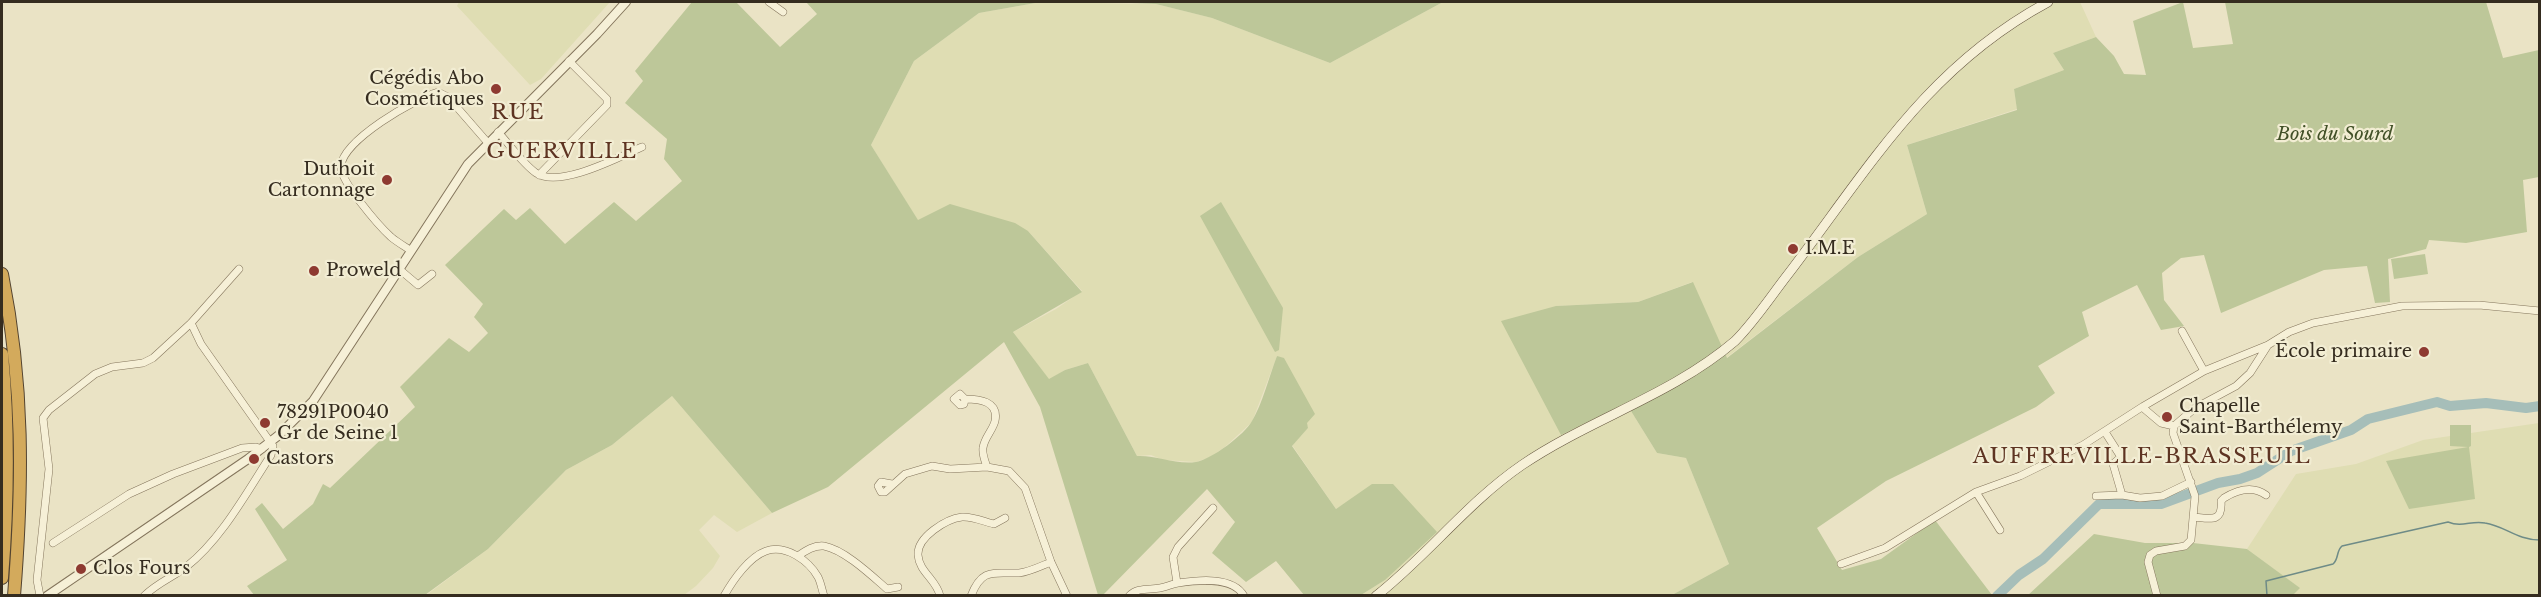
<!DOCTYPE html>
<meta charset="utf-8">
<style>
body{margin:0}
#map{position:relative;width:2541px;height:597px;overflow:hidden;background:#eae3c5;font-family:"Libre Baskerville",serif}
canvas{display:block}
.frame{position:absolute;inset:0;border:3px solid #352c1f;pointer-events:none}
</style>
<div id="map">
<canvas width="2541" height="597"></canvas>
<div class="frame"></div>
</div>
<script>
const ctx = document.querySelector('canvas').getContext('2d');
ctx.lineJoin = 'round';
function fill(path, color) { ctx.fillStyle = color; ctx.fill(path, 'evenodd'); }
function strokePath(path, color, width, dash) { ctx.strokeStyle = color; ctx.lineWidth = width; ctx.lineCap = dash ? 'butt' : 'round'; ctx.setLineDash(dash || []); ctx.stroke(path); }
function write(font, color, halo, rows, align = 'center') {
  ctx.font = font + ' "Libre Baskerville",serif'; ctx.lineWidth = 4.5; ctx.setLineDash([]); ctx.textBaseline = 'middle'; ctx.strokeStyle = halo; ctx.fillStyle = color; for (const [text, x, y, turn = 0] of rows) {
    ctx.save(); ctx.translate(x, y); ctx.rotate((+turn || 0) * Math.PI / 180); ctx.textAlign = isNaN(turn) ? turn : align; if (halo) ctx.strokeText(text, 0, 0); ctx.fillText(text, 0, 0); ctx.restore();
  }
}
const farmland = new Path2D(`
 M459 2H610L541 79 530 85 457 6Z
 M1041 2 1156 4 1212 18 1330 63 1443 2H2080L2096 37 2053 53 2064 70 2014 89 2017 109 1907 145 1927 214 1858 257 1726 358 1692 282 1638 302 1556 306 1626 403 1657 453 1686 458 1729 564 1672 595H1361L1385 580 1346 503 1336 509 1292 445 1308 428 1277 356 1252 422 1226 446 1211 457 1196 462 1163 460 1151 455 1137 456 1088 363 1065 370 1049 380 1013 332 1056 309 1082 291 1028 231 918 221 871 145 914 61 979 13Z
 M672 396 772 513 737 532 714 515 699 530 720 556 713 568 696 586 684 595 425 596 488 549 566 470 612 445Z
 M2539 423V595H2292L2299 588 2247 549 2296 474 2356 464 2423 440Z`);
const green = new Path2D(`
 M692 2H736L780 47 817 14 806 2H1041L979 13 914 61 871 145 918 220 950 204 1015 223 1028 231 1082 292 1013 332 1049 379 1065 370 1088 363 1137 456C1156 455 1176 465 1196 462 1212 459 1244 435 1252 421 1262 405 1270 374 1277 356L1284 358 1315 414 1307 423 1308 428 1292 446 1336 509 1372 484H1393L1437 532 1385 580 1361 595H1304L1276 561 1246 582 1212 553 1235 522 1207 489 1103 595H1098L1040 407 1004 342 828 487 772 513 672 396 612 445 566 470 488 549 425 595H254L247 586 287 560 255 509 262 503 283 529 313 504 323 484 330 488 415 407 400 387 449 338 469 352 488 333 474 317 483 304 445 265 504 209 516 220 530 208 565 244 614 202 636 221 682 181 664 159 667 139 625 103 643 81 635 71Z
 M1105 2H1443L1330 63 1212 18 1156 4Z
 M2183 2 2193 48 2233 44 2225 2H2486L2503 58 2539 50V177L2523 180 2527 232 2466 243 2429 240 2426 249 2388 259 2390 302 2375 303 2367 266 2324 270 2221 313 2204 255 2181 258 2162 273 2164 300 2184 326 2161 330 2137 285 2082 312 2089 336 2038 366 2055 393 2036 407 1886 481 1817 528 1842 570 1881 559 1935 520 1992 595H1672L1729 564 1686 458 1657 453 1626 403 1561 435 1501 321 1556 306 1638 302 1693 282 1727 358 1858 257 1927 214 1907 145 2017 110 2014 89 2064 70 2053 53 2096 37 2114 56 2124 74 2146 75 2133 21Z
 M1221 202 1283 308 1279 350 1275 352 1200 216Z
 M2425 254 2428 274 2394 279 2391 259Z
 M2450 425H2471V446L2469 447 2475 499 2409 509 2386 461 2468 447 2450 446Z
 M2094 534 2145 543H2193L2247 549 2300 588 2292 596H2027Z`);
const stream = new Path2D(`
 M2267 596 2266 581 2333 564C2339 559 2336 551 2342 546L2448 522C2463 528 2471 520 2485 523 2505 526 2517 540 2540 540`);
const river = new Path2D(`
 M1997 596 2019 575 2043 559 2099 504H2161L2218 483 2240 479 2257 473 2291 451 2351 430 2368 419 2437 402 2450 406 2486 403 2526 408 2540 406`);
const minor = new Path2D(`
 M769 2 783 12
 M498 132C510 145 522 163 536 173 559 189 619 157 642 147
 M539 175 607 105V99L569 61
 M410 250C404 246 397 242 391 237 379 226 339 180 341 166 343 140 414 99 438 92L448 97 488 143
 M399 269 418 285 432 274
 M2182 331 2204 371
 M965 399 964 404 960 405 954 399 960 394 965 399C979 399 999 401 995 421 993 430 984 438 983 448 982 454 985 461 987 467
 M2142 407 2161 423 2174 426
 M2174 426 2195 408 2236 386 2250 373 2268 345 2289 332 2313 323 2402 306 2479 305 2540 311
 M2105 432 2121 457 2113 464 2122 495
 M892 484 881 482 878 486 881 492H885L905 474 932 466 950 469 987 467 1009 471 1025 488 1051 562 1067 596
 M1976 492 2000 530
 M2096 496 2122 495 2140 498 2162 496 2191 482
 M2193 517C2209 518 2223 524 2221 501L2224 498C2237 490 2252 485 2266 495
 M53 543 129 494 173 474 242 448 256 447 262 449
 M798 556C806 550 814 545 824 546 845 550 872 576 887 589L898 587
 M1841 564 1885 548 1976 492 2020 476 2083 445 2142 407 2204 371 2268 345
 M1177 583 1173 557 1178 547 1213 508
 M40 596 37 580 49 469 43 418 49 410 95 374 112 367 143 363 153 358 191 323 239 269
 M144 596C157 583 173 577 186 567 221 540 247 492 271 455L273 446 201 344 191 323
 M724 596C733 580 749 557 766 551 786 544 809 561 818 577 821 583 822 590 824 596
 M940 596C937 580 919 572 918 555 917 537 946 519 962 517 972 516 985 522 994 524L1005 518
 M971 596C982 567 994 574 1019 573 1029 572 1041 566 1051 562
 M1129 596C1138 587 1149 590 1160 588 1166 587 1172 584 1178 583 1198 580 1233 576 1244 596
 M2157 596 2148 562 2150 555 2156 551 2185 546 2191 540 2195 496 2173 433 2174 426`);
const tertiary = new Path2D(`
 M47 596 248 459 279 435 313 401 468 164 597 34 626 2`);
const secondary = new Path2D(`
 M1376 596C1428 555 1468 502 1522 465 1590 419 1672 395 1735 341 1755 321 1771 296 1789 273 1869 168 1927 67 2048 2`);
const motorway = new Path2D(`
 M2 274C24 385 23 483 14 596
 M2 354C9 429 8 503 2 578`);
const markers = [
 [496,89,6,"#8e3a31"],
 [387,180,6,"#8e3a31"],
 [1793,249,6,"#8e3a31"],
 [314,271,6,"#8e3a31"],
 [2424,352,6,"#8e3a31"],
 [2167,417,6,"#8e3a31"],
 [265,423,6,"#8e3a31"],
 [254,459,6,"#8e3a31"],
 [81,569,6,"#8e3a31"]
];
const poiNames = [
 ["Cégédis Abo",484,79,"right"],
 ["Cosmétiques",484,100,"right"],
 ["Duthoit",375,170,"right"],
 ["Cartonnage",375,191,"right"],
 ["I.M.E",1805,249],
 ["Proweld",326,271],
 ["École primaire",2412,352,"right"],
 ["Chapelle",2179,407],
 ["Saint-Barthélemy",2179,428],
 ["78291P0040",277,413],
 ["Gr de Seine 1",277,434],
 ["Castors",266,459],
 ["Clos Fours",93,569]
];
const parkNames = [
 ["Bois du Sourd",2335,135]
];
const quarterNames = [
 ["RUE",518,113],
 ["GUERVILLE",562,152],
 ["AUFFREVILLE-BRASSEUIL",2142,457]
];
fill(farmland, '#dfddb3');
fill(green, '#bdc799');
strokePath(stream, '#6e8b87', 1.5);
strokePath(river, '#a6beb9', 10);
strokePath(minor, '#84755c', 8);
strokePath(tertiary, '#84755c', 10);
strokePath(secondary, '#65563f', 10);
strokePath(motorway, '#524330', 14);
strokePath(minor, '#f6f0d7', 7);
strokePath(tertiary, '#f6f0d7', 8);
strokePath(secondary, '#f6f0d7', 9);
strokePath(motorway, '#d3aa5c', 12);
for (const [x, y, r, color] of markers) { const dot = new Path2D(); dot.arc(x, y, r, 0, 2 * Math.PI); ctx.fillStyle = color; ctx.fill(dot); strokePath(dot, '#f2edd3', 2); }
write('18px', '#352c1f', '#f2edd3', poiNames, 'left');
write('italic 18px', '#415027', '#f2edd3', parkNames);
ctx.letterSpacing = '1.5px';
write('21px', '#5e3422', '#f2edd3', quarterNames);
ctx.letterSpacing = '0px';
</script>
